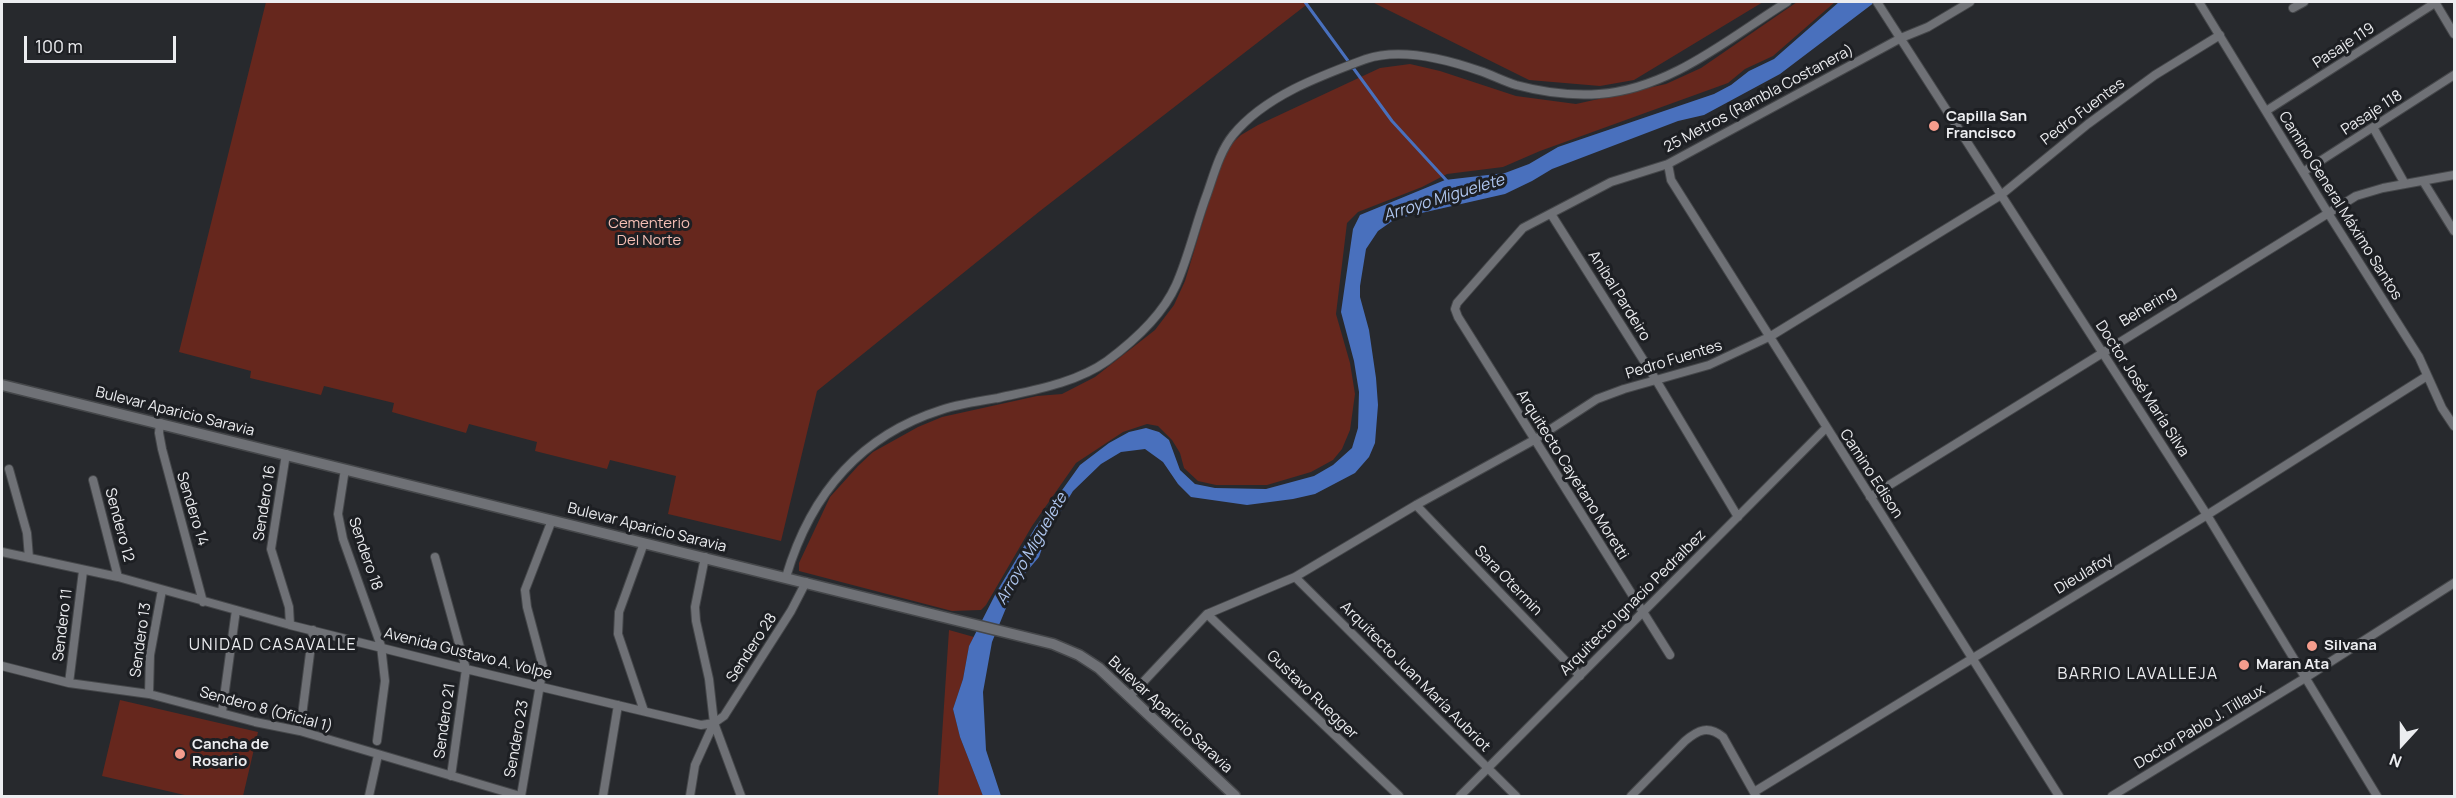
<!DOCTYPE html>
<meta charset="utf-8">
<style>
body{margin:0}
#map{position:relative;width:2456px;height:798px;overflow:hidden;background:#27292d;font-family:Manrope,sans-serif}
canvas{display:block}
.frame{position:absolute;inset:0;border:3px solid #ecedf0;pointer-events:none}
.north{position:absolute;left:2372px;top:714px;width:60px;height:60px;-webkit-text-stroke:4px #1d1f23;paint-order:stroke;rotate:201deg;font-size:16px;font-weight:700;line-height:24px;text-align:center;color:#ecedf0}
.north::after{content:'';display:block;margin:auto;width:21px;height:27px;background:#ecedf0;clip-path:polygon(50% 0,100% 100%,50% 72%,0 100%)}
.scale{position:absolute;left:24px;top:36px;width:152px;height:27px;box-sizing:border-box;border:3px solid #ecedf0;border-top:0;padding-left:8px;font-size:18px;line-height:21px;white-space:nowrap;color:#ecedf0;-webkit-text-stroke:4px #1d1f23;paint-order:stroke}
</style>
<div id="map">
<canvas width="2456" height="798"></canvas>
<div class="frame"></div>
<div class="north">N</div>
<div class="scale">100 m</div>
</div>
<script>
const ctx = document.querySelector('canvas').getContext('2d');
ctx.lineJoin = 'round';
function fill(path, color) { ctx.fillStyle = color; ctx.fill(path, 'evenodd'); }
function strokePath(path, color, width, dash) { ctx.strokeStyle = color; ctx.lineWidth = width; ctx.lineCap = dash ? 'butt' : 'round'; ctx.setLineDash(dash || []); ctx.stroke(path); }
function write(font, color, halo, rows, align = 'center') {
  ctx.font = font + ' Manrope,sans-serif'; ctx.lineWidth = 6; ctx.setLineDash([]); ctx.textBaseline = 'middle'; ctx.strokeStyle = halo; ctx.fillStyle = color; for (const [text, x, y, turn = 0] of rows) {
    ctx.save(); ctx.translate(x, y); ctx.rotate((+turn || 0) * Math.PI / 180); ctx.textAlign = isNaN(turn) ? turn : align; if (halo) ctx.strokeText(text, 0, 0); ctx.fillText(text, 0, 0); ctx.restore();
  }
}
const green = new Path2D(`
 M266 2H1310L1040 211 817 391 781 541 668 514 676 476 610 460 607 469 535 451 537 442 469 424 466 433 392 412 394 403 324 386 321 395 250 378 251 371 179 352Z
 M1372 2H1763L1634 80 1600 86 1529 80Z
 M1797 2H1835L1773 56 1745 69 1728 83 1540 151 1503 167 1447 174 1422 187 1358 212 1347 223 1336 314 1350 363 1355 394 1350 430 1342 449 1333 460 1311 472 1267 485H1216L1198 481 1184 468 1180 453 1172 440 1158 426 1147 424 1123 432 1076 463 1032 526 986 605 981 610 952 611 799 571V563L830 497 858 466 873 452 918 427 942 417 1037 396 1062 394 1095 377 1155 330 1174 305 1185 281 1224 151 1241 135 1258 125 1380 68 1410 64 1440 71 1516 96 1576 104 1666 84 1701 68Z
 M949 630 974 637 969 646 963 679 953 709 960 737 983 796H938Z
 M120 700 258 732 243 796H189L102 776Z`);
const water = new Path2D(`
 M1839 2H1875L1780 74 1704 115 1678 121 1552 169 1532 181 1505 194 1395 219 1378 231 1366 249 1360 286V297L1369 330 1376 378 1378 405 1375 443 1369 457 1355 473 1315 494 1293 499 1247 505 1191 497 1178 484 1163 462 1145 449 1121 452 1101 464 1073 491 1047 534 1039 557 1022 577 1011 596 992 642 983 692 986 750 1001 796H983L960 737 953 709 963 679 969 646 996 593 1035 528 1080 465 1109 443 1129 432 1146 428 1159 432 1169 440 1180 470 1195 484 1215 488 1266 489 1314 476 1333 465 1352 448 1358 428 1359 392 1354 361 1341 312 1353 229 1360 215 1445 180 1505 173 1529 164 1558 147 1714 94 1731 85 1749 71 1774 59Z`);
const stream = new Path2D(`
 M1305 2 1392 121 1447 181`);
const minor = new Path2D(`
 M1877 2 2207 515 2377 796
 M2199 2 2328 213 2419 357 2442 408 2454 426
 M2435 2 2454 34
 M2293 8 2304 2
 M2266 111 2435 3
 M2374 129 2405 184
 M1668 164 1671 180 2059 796
 M2303 172 2454 75
 M2423 181 2454 231
 M1551 214 1656 380 1738 517
 M160 423 159 433 162 449 203 602
 M286 454 271 549 289 607 290 625
 M9 469 27 533 29 558
 M345 469 338 514 343 539 381 646 385 681 377 741
 M93 480 118 577
 M1870 497 2356 196 2383 188 2454 175
 M1416 505 1580 676
 M644 543 619 612 618 634 644 711
 M2 552 118 577 290 625 466 669 701 725 714 723 724 716 791 611 806 582
 M435 557 466 669 451 776
 M705 557 695 607 696 621 709 679 714 723 741 796
 M786 577C810 496 859 436 941 410 959 404 979 401 998 398 1034 390 1076 383 1107 361 1134 341 1162 316 1176 285 1189 256 1196 223 1207 194 1214 174 1220 151 1233 135 1265 96 1320 76 1366 59 1401 47 1446 59 1480 71 1492 75 1503 81 1516 85 1542 92 1571 96 1599 94 1670 89 1729 38 1787 2
 M1295 577 1516 796
 M1207 614 1399 796
 M1670 655 1458 317 1455 309 1457 303 1523 228 1611 182 1668 164 1901 38 1928 27 1970 2
 M2 666 69 683 149 694 255 722 300 731 520 796
 M69 683 83 571
 M149 694 150 655 162 590
 M1131 695 1207 614 1295 577 1416 505 1534 440 1597 399 1624 389 1709 365 1771 336 2001 195 2088 124 2155 75 2220 35
 M222 712 236 610
 M300 731 313 630
 M1754 792 2207 515 2427 376
 M369 796 378 755
 M521 796 543 667 527 607 525 590 552 520
 M603 796 618 705
 M690 796 695 765 714 723
 M1460 796 1826 428
 M1631 796 1685 741C1698 730 1708 725 1723 737L1756 796
 M2112 796 2305 678 2454 583`);
const tertiary = new Path2D(`
 M2 385 1053 644 1079 655 1099 668 1235 796`);
const markers = [
 [1934,126,6,"#f59d8d"],
 [2312,646,6,"#f59d8d"],
 [2244,665,6,"#f59d8d"],
 [180,754,6,"#f59d8d"]
];
const streetNames = [
 ["Pasaje 119",2344,46,-33],
 ["25 Metros (Rambla Costanera)",1759,99,-28],
 ["Pedro Fuentes",2083,112,-37],
 ["Pasaje 118",2372,113,-33],
 ["Camino General Máximo Santos",2340,206,58],
 ["Aníbal Pardeiro",1619,296,58],
 ["Behering",2148,307,-31],
 ["Pedro Fuentes",1674,360,-17],
 ["Doctor José María Silva",2142,389,57],
 ["Bulevar Aparicio Saravia",175,412,14],
 ["Camino Edison",1871,474,57],
 ["Arquitecto Cayetano Moretti",1572,475,58],
 ["Sendero 16",265,503,-81],
 ["Sendero 14",192,509,73],
 ["Sendero 12",119,525,75],
 ["Bulevar Aparicio Saravia",647,528,14],
 ["Sendero 18",365,554,71],
 ["Dieulafoy",2084,574,-31],
 ["Sara Otermin",1508,581,46],
 ["Arquitecto Ignacio Pedralbez",1633,603,-45],
 ["Sendero 11",63,625,-83],
 ["Sendero 13",141,640,-82],
 ["Sendero 28",752,648,-57],
 ["Avenida Gustavo A. Volpe",468,654,14],
 ["Arquitecto Juan María Aubriot",1415,677,45],
 ["Gustavo Ruegger",1312,695,44],
 ["Sendero 8 (Oficial 1)",266,710,15],
 ["Bulevar Aparicio Saravia",1170,715,43],
 ["Sendero 21",445,721,-82],
 ["Doctor Pablo J. Tillaux",2200,727,-31],
 ["Sendero 23",517,739,-80]
];
const poiNames = [
 ["Capilla San",1946,117],
 ["Francisco",1946,134],
 ["Silvana",2324,646],
 ["Maran Ata",2256,665],
 ["Cancha de",192,745],
 ["Rosario",192,762]
];
const parkNames = [
 ["Cementerio",649,224],
 ["Del Norte",649,241]
];
const waterNames = [
 ["Arroyo Miguelete",1444,198,-17],
 ["Arroyo Miguelete",1032,549,-60]
];
const neighbourhoodNames = [
 ["UNIDAD CASAVALLE",273,646],
 ["BARRIO LAVALLEJA",2138,675]
];
fill(green, '#66271d');
fill(water, '#4970bd');
strokePath(stream, '#4970bd', 3);
strokePath(minor, '#45474a', 10);
strokePath(tertiary, '#45474a', 13);
strokePath(minor, '#6f7176', 8);
strokePath(tertiary, '#6f7176', 10);
for (const [x, y, r, color] of markers) { const dot = new Path2D(); dot.arc(x, y, r, 0, 2 * Math.PI); ctx.fillStyle = color; ctx.fill(dot); strokePath(dot, '#1d1f23', 2); }
write('15px', '#ecedf0', '#1d1f23', streetNames);
write('bold 15px', '#ecedf0', '#1d1f23', poiNames, 'left');
write('15px', '#f5bfb5', '#1d1f23', parkNames);
write('italic 16px', '#afc6ef', '#1d1f23', waterNames);
ctx.letterSpacing = '1.5px';
write('16px', '#ecedf0', '#1d1f23', neighbourhoodNames);
ctx.letterSpacing = '0px';
</script>
